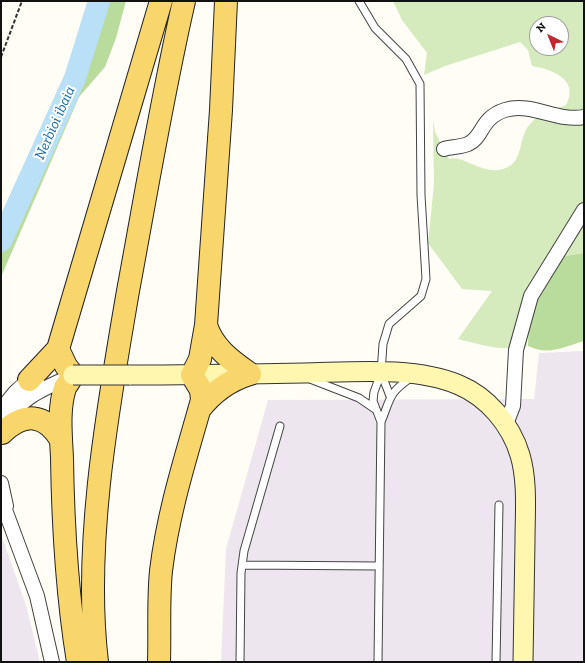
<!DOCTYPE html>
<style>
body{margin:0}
#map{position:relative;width:585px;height:663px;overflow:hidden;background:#fffdf5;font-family:"Zilla Slab",serif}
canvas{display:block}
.frame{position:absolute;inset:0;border:2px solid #111;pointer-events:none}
.north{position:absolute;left:529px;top:16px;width:40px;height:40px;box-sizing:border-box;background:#fff;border:1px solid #a0a0a0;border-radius:50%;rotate:317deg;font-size:11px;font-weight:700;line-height:16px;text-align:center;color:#111}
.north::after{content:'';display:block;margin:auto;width:14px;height:18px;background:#c4262e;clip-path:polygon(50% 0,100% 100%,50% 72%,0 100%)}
</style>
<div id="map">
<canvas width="585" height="663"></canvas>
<div class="frame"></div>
<div class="north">N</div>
</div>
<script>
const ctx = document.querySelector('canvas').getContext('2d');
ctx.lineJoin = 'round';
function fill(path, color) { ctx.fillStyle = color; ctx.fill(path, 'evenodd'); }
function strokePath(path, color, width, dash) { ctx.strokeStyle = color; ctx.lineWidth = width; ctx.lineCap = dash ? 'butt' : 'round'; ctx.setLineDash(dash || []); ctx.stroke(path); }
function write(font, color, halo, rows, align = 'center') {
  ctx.font = font + ' "Zilla Slab",serif'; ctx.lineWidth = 4; ctx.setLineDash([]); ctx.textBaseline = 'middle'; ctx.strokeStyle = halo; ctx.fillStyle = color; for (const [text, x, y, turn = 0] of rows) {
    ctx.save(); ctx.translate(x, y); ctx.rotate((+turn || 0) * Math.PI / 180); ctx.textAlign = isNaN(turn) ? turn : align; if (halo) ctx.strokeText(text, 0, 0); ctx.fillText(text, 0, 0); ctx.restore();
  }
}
const industrial = new Path2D(`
 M584 351V662H221L226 549 268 400 534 399 539 353Z
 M1 534 26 605 40 662H1Z`);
const green = new Path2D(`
 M393 1H584V253L559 257 529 309 527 346C503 352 482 345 458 339L492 291 462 289 428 243 434 184 433 120 435 132 449 159C464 154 485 179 508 167 523 160 519 135 530 124 538 114 554 110 566 105 580 79 551 69 532 66L528 50 520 42 445 66 424 75 427 53 402 20ZM537 24H561V48H537Z`);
const forest = new Path2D(`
 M97 1H126L116 38 105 67 79 97 1 277V228L93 14Z
 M584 253V341C563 347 549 356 528 346L529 309 559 257Z`);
const river = new Path2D(`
 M1 241 75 78 99 1`);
const path = new Path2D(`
 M1 57 22 1`);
const lane = new Path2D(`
 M359 1 375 28 406 59 420 84 421 195 426 279 421 296 389 324 383 344 381 373 374 392 373 401 381 422
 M381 373 390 396
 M310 379 359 398 375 409
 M243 565 379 566
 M240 662 241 573 244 551 280 426
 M378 662 381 422C391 398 388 393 412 377
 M496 662 499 505`);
const street = new Path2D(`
 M444 149C451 147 461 147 468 144 483 138 480 118 505 110 532 102 557 122 584 117
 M1 411C10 398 21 382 37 379
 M506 424 513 406 516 350 531 296 584 210
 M4 427C19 397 43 389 72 376
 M1 483 6 506
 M1 499 37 596 52 662`);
const secondary = new Path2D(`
 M129 375C187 375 246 374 304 373 352 372 415 366 459 385 488 397 511 425 520 455 528 482 525 513 525 541 524 581 524 622 523 662`);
const primary = new Path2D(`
 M206 325C213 348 232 361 250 374
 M58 349 66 366 73 375C71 379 67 384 65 388 58 409 61 436 62 458 63 527 67 594 78 662
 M29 380 58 349 161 1
 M199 410C212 393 230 380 250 374
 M2 433C24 412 45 413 61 440
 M97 662C83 544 108 408 128 291 146 194 162 97 184 1
 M159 662C160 632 158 601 161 571 168 512 186 457 202 400L201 390 192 375 200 359 206 325 221 110 226 1`);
const secondaryBridge = new Path2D(`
 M73 375H129`);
const waterNames = [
 ["Nerbioi ibaia",55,123,-66]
];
fill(industrial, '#eee6ef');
fill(green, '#d5ebbd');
fill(forest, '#b9dc9c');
strokePath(river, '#b9e0f7', 22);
strokePath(lane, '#444', 9);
strokePath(street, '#444', 16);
strokePath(secondary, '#333', 21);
strokePath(primary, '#222', 24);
strokePath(path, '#333', 2, [4, 2]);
strokePath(lane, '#fff', 7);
strokePath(street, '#fff', 14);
strokePath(secondary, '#fff6b0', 19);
strokePath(primary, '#f9d66b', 22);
strokePath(secondaryBridge, '#333', 21, []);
strokePath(secondaryBridge, '#fff6b0', 19);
write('italic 15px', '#1768a6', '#fff', waterNames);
</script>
